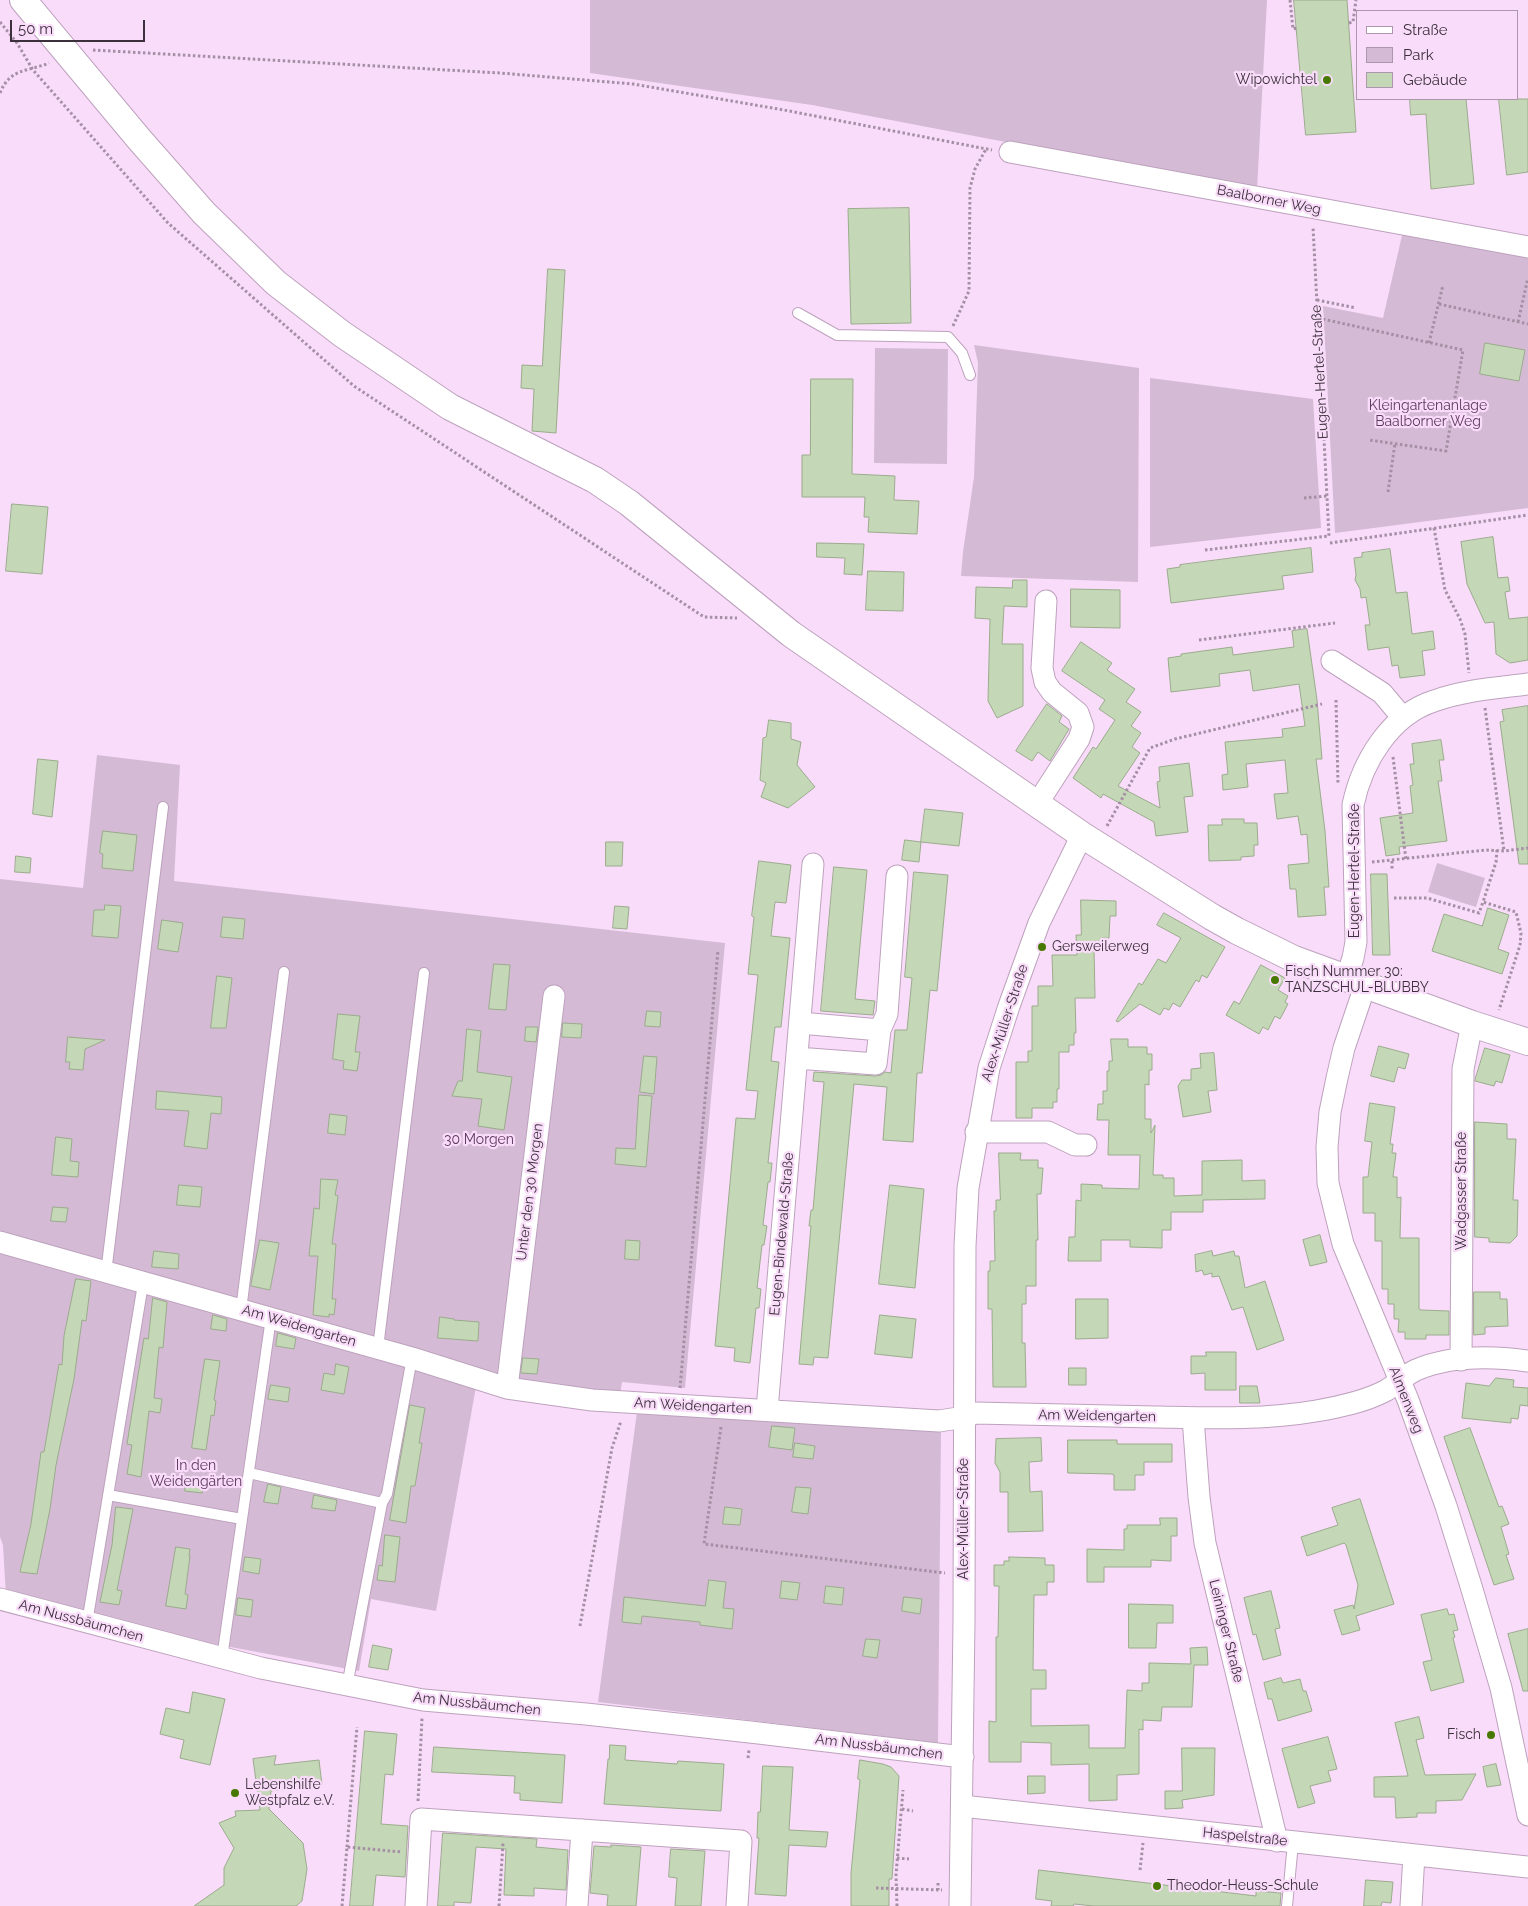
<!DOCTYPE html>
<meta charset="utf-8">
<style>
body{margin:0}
#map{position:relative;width:1528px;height:1906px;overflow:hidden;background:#f9dcf9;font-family:Raleway,sans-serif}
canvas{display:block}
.legend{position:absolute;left:1356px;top:10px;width:162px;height:90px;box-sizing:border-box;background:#f9dcf9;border:1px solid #ad97ad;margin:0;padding:6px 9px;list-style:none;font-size:15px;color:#3c303c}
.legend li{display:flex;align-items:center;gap:10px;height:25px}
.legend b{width:25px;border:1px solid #ad97ad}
.scale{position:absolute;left:10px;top:20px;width:135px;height:22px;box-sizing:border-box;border:2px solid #3c303c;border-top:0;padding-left:6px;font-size:15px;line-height:18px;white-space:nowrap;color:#3c303c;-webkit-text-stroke:4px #f9dcf9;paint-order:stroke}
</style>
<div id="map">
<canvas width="1528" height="1906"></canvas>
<ul class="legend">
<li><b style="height:6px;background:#fff"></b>Straße</li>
<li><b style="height:14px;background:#d5bad5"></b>Park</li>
<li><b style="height:14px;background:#c4d7b6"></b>Gebäude</li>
</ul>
<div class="scale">50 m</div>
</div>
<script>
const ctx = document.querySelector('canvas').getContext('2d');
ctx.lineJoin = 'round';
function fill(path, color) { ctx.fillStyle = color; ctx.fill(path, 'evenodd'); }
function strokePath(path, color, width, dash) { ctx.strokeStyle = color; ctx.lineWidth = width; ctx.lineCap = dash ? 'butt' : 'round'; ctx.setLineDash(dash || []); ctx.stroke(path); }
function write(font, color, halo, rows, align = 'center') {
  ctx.font = font + ' Raleway,sans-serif'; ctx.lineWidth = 4.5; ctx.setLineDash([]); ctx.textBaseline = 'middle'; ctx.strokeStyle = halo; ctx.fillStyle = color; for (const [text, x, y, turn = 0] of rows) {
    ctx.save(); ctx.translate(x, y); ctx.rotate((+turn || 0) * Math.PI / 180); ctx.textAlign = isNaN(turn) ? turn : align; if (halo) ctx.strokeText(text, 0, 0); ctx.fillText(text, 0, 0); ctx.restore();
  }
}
const green = new Path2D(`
 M590 0H1267L1257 190 812 105 590 73Z
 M1403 231 1528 253V508L1335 533 1323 306 1383 318Z
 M974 345 1139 368 1138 582 961 576 963 552 974 477 978 363Z
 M875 348 948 349 947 464 874 463Z
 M1150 378 1313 399 1321 528 1150 547Z
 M97 755 180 765 174 881 725 943 685 1388 622 1382 620 1396 525 1383 0 1236V879L83 888Z
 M1437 863 1485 878 1476 907 1428 892Z
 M0 1249 68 1273 142 1290 477 1381 436 1611 371 1599 359 1671 166 1635 6 1597 3 1545 0 1537Z
 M637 1412 941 1431 938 1743 598 1702Z`);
const building = new Path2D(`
 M1294 0H1347L1356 132 1306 135Z
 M1410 99H1466L1474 184 1431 189 1426 114 1411 115Z
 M1499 99H1528V172L1507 175Z
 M909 208 911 323 851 324 848 209Z
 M548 269 565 270 556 433 532 431 534 389 521 388 522 365 542 366Z
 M1485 343 1525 350 1519 381 1480 374Z
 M811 379H853L852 474 895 476 894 500 919 501 917 534 868 532 869 517H864L865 497H802V455H810Z
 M12 504 48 507 42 574 6 571Z
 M1493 537 1498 578 1508 577 1510 591 1505 592 1509 619 1528 617V660L1510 663 1496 654 1494 622 1485 623 1467 584 1461 542Z
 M817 543 864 544 862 575 844 574 845 558 817 557Z
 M1311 548 1313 572 1282 576 1284 589 1171 603 1167 569 1180 567V565Z
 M1390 549 1396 593 1407 592 1412 634 1433 631 1435 649 1422 651 1425 675 1400 678 1398 665 1392 666 1389 647 1368 650 1365 625H1370L1366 597 1361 598 1360 589 1355 580 1356 575 1354 558 1362 557V553Z
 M868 571 904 572 903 611 866 610Z
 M1013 580H1027V607L1004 606 1002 644H1023V706L997 718 988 701 990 619 975 618 976 587 1012 588Z
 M1071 589 1120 590V628L1071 627Z
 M1307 629 1317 700 1322 759H1316L1325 831 1329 887H1324L1326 915 1298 917 1296 889H1290L1288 865 1309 863 1307 834 1301 835 1298 816 1277 819 1274 794 1288 793 1285 760 1246 764 1248 787 1223 790 1222 775 1228 774 1225 742 1283 737 1282 729 1305 726 1299 684 1253 691 1250 670 1219 674 1220 686 1171 692 1168 658 1181 656V654L1232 647 1233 655 1294 647 1292 631Z
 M1081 642 1112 663 1107 670 1135 689 1126 702 1141 712 1131 726 1141 733 1132 747 1140 753 1118 786 1160 808 1157 782 1160 781 1159 767 1189 763 1193 796 1184 797 1188 832 1156 836 1154 822 1103 794 1101 798 1073 778 1093 747 1096 749 1115 720 1099 709 1105 700 1062 671Z
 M1047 704 1062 716 1059 722 1069 729 1050 761 1038 752 1032 761 1016 751Z
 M1528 706V864H1519L1500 722 1504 721 1502 710Z
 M769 720 791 723V739L801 742 797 765 815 787 788 808 761 797 766 783 760 780 763 738 766 737Z
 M1441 740 1444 760H1439L1442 781H1438L1447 841 1399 847 1400 854 1386 856 1380 818 1413 813 1410 786 1413 785 1410 764H1414L1412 744Z
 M38 759 58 761 52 817 33 814Z
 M925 809 963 813 959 846 921 842Z
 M1222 819H1244V823H1257L1258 845H1254V856L1241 857V860L1209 861 1208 825H1222Z
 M103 831 137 835 133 871 102 868 103 854 100 853Z
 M905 840 921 842 919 862 902 860Z
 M606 842H623L622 866H606Z
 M16 856 31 858 30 873 15 872Z
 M759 861 791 865 786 903 775 902 771 936 790 938 781 1027H775L771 1061 779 1062 768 1163H772L770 1182H768L763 1225 767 1226 764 1245H762L757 1288 761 1289 760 1298 759 1308H756L750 1363 734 1361 735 1348 715 1346 736 1118 755 1119 758 1091 746 1090 758 975 748 974 754 917 752 916Z
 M834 867 867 870 855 999 875 1001 873 1015 821 1011Z
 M914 872 948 875 937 991 930 990 922 1073H917L913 1142 883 1140 887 1087 854 1084 828 1358 814 1357 813 1365 799 1364 811 1226H809L811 1210H813L824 1082 813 1081 814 1072 875 1076 881 1075 885 1072 891 1073 895 1030H907L912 978 905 977Z
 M1371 874H1387L1390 955H1373Z
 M1081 900 1116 901V916H1110L1109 938H1102V947H1094L1095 998H1075L1076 1033H1074V1045H1069V1052H1059V1089H1057V1102H1053V1108H1032V1118H1016V1062H1028V1051H1032V1006H1038V986H1053L1052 955H1077L1076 935H1081Z
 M105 905 121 906 118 938 92 936 94 910H104Z
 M615 906 629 907 627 929 613 928Z
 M1488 908 1509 915 1498 949 1509 953 1502 974 1432 951 1444 914 1482 926Z
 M1164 913 1225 947 1207 978 1202 975 1199 982 1196 980 1180 1007 1173 1003 1169 1010 1164 1008 1160 1015 1140 1004 1118 1022 1116 1021 1139 983 1142 985 1158 959 1166 963 1181 938 1157 925Z
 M223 917 245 919 243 939 221 937Z
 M162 920 183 923 178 952 158 949Z
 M494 964 510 965 506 1010 489 1009Z
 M1261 965 1285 978 1278 990 1288 996 1285 1002 1288 1004 1280 1019 1275 1016 1268 1030 1263 1027 1259 1034 1226 1015 1234 1001 1239 1004Z
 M217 976 232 978 226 1028H211Z
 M647 1011 661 1012 660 1027 645 1026Z
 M338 1014 360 1016 355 1052H360L357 1071 343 1069 344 1061 333 1059Z
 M563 1023 582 1024 581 1038 562 1037Z
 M526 1027H538L536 1042 525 1041Z
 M467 1029 481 1031 477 1072 512 1077 504 1130 478 1126 482 1099 452 1096 458 1081H462Z
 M68 1037 105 1040 85 1049 83 1070 69 1069 70 1062H66Z
 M1111 1039H1128V1047H1147V1054H1152V1070H1149V1085L1145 1084V1119H1151V1133L1155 1125 1153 1175H1163V1178H1174V1196L1202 1195V1161L1242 1160V1181L1265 1180V1199L1203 1200V1212H1171V1230H1162V1248L1130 1247V1240H1101V1261H1068L1069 1237H1075L1076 1200 1081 1201V1184L1102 1185V1188L1139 1189 1140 1155H1108L1109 1120H1097L1098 1104H1103V1091H1107V1071H1109V1061H1112Z
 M1379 1046 1409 1054 1405 1069 1398 1067 1394 1082 1371 1076Z
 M1485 1048 1510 1055 1502 1083 1496 1081 1494 1086 1475 1081Z
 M1214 1053 1217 1090 1208 1091 1211 1112 1183 1117 1178 1086 1182 1080H1191V1069L1201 1068 1200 1054Z
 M644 1056 657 1057 654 1094 640 1092Z
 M157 1091 222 1097 221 1114 211 1113 207 1149 184 1146 189 1111 156 1109Z
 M639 1095 652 1096 646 1167 615 1164 616 1148 635 1149Z
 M1370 1103 1395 1107 1390 1144H1393L1392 1153H1396L1393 1177H1397V1198L1401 1197 1400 1238H1419V1309L1421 1310 1449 1311V1335H1426V1339H1405V1332H1398L1399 1319H1394V1304H1388V1289H1382V1241H1375V1213H1363V1177H1368L1372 1142 1365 1141Z
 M330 1114 347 1116 345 1135 328 1133Z
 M1475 1122 1507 1124V1139H1516L1513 1200H1518L1517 1236 1510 1243 1489 1242V1238L1475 1237Z
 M56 1137 72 1139 70 1161 79 1162 78 1177 52 1175Z
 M999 1153H1021L1020 1160H1038V1168H1043L1041 1194H1037L1038 1240H1036V1286H1026V1304H1022V1343H1025L1026 1387H993L992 1309H988V1271H990V1261H995L994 1211H996V1200H1000Z
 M321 1179 338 1180 335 1195 338 1196 332 1244H336L332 1299H336L334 1315 329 1314V1317L313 1315 318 1256H309L314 1208 319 1209Z
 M179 1185 202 1187 200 1207 177 1205Z
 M890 1185 924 1189 915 1288 879 1284Z
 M53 1207 68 1208 66 1222 51 1221Z
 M1320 1235 1327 1262 1310 1266 1303 1240Z
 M260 1240 279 1243 270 1290 251 1286Z
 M626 1240 640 1241 639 1260 625 1259Z
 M154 1251 179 1254 178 1269 152 1267Z
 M1212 1251 1213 1256 1234 1251 1235 1256H1239L1245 1288 1265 1281 1284 1340 1257 1350 1243 1307 1232 1310 1219 1276 1212 1277V1273L1204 1275 1202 1270 1196 1272 1195 1255Z
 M76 1279 91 1281 86 1321 82 1320 74 1379 56 1465 50 1509 37 1574 20 1572 31 1524 41 1452H44L59 1364 62 1365 64 1336Z
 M1474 1292H1500V1299H1507L1508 1326 1485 1327V1334L1474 1335Z
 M153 1298 167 1302 163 1348 159 1347 154 1398 162 1399 160 1413 149 1411 141 1477 127 1474 132 1445 127 1444 144 1338 148 1339Z
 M1076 1299H1108V1338L1076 1339Z
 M213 1315 227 1319 226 1331 211 1329Z
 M880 1315 916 1319 912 1358 875 1354Z
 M440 1317 454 1319V1320L479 1322 478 1341 438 1338Z
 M278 1333 296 1338 294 1349 276 1346Z
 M1206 1352H1236V1390H1205V1373L1191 1374V1356H1206Z
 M523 1358 539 1359 537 1374 521 1373Z
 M205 1359 220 1361 214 1400 216 1401 214 1416 211 1415 206 1450 192 1448Z
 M336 1364 349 1367 344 1394 321 1390 324 1373 334 1375Z
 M1069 1368H1086V1385H1069Z
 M1496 1378 1514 1380 1513 1387 1528 1388V1406L1520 1405 1518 1419 1511 1418V1423L1462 1418 1466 1383 1489 1386Z
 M271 1385 290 1388 288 1402 268 1399Z
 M1240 1386H1257L1260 1403H1240Z
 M410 1405 425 1408 419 1443H422L415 1486H411L406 1523 390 1520Z
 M772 1426 795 1428 792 1450 769 1447Z
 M1470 1428 1499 1507 1502 1506 1509 1524 1501 1527 1509 1554 1506 1555 1514 1579 1494 1585 1444 1437Z
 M1041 1438 1042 1461 1029 1462 1030 1492 1042 1491 1043 1531 1008 1532V1492H1000V1472L995 1463 996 1439Z
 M1068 1440H1117V1444H1172V1462H1144V1475H1135V1490H1114V1475L1112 1474 1068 1473Z
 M795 1443 815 1446 813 1459 793 1457Z
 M187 1476 204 1479 202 1493 185 1491Z
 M268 1484 281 1487 278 1504 264 1502Z
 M796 1487 811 1488 808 1514 792 1512Z
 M314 1495 337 1500 335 1511 312 1508Z
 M1360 1499 1394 1604 1356 1616 1360 1630 1342 1635 1334 1610 1353 1605 1354 1609 1358 1585 1346 1545 1344 1543 1307 1556 1301 1537 1338 1525 1332 1508Z
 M116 1507 133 1509 117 1590 122 1591 119 1605 100 1602 112 1545Z
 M725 1507 742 1509 740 1525 723 1524Z
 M1160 1518H1177V1536H1171V1561L1151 1560V1567H1104V1582H1087V1549L1124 1550V1529H1127V1525H1160Z
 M385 1535 400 1537 395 1582 377 1580 379 1565 382 1566Z
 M176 1547 190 1549 189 1556H190L185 1594 188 1595 186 1609 166 1606Z
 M245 1557 261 1559 259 1574 243 1571Z
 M1009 1557 1045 1558V1565H1054V1582H1047V1595H1034L1033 1670H1046V1689H1031V1726L1089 1725V1748H1125L1127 1690 1142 1691V1683H1149V1663L1191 1664 1190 1648 1207 1647 1208 1665H1194L1192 1707H1162L1161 1721 1143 1720V1730L1139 1729V1774L1117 1775V1800L1089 1801V1764L1051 1765V1743L1021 1742V1762H989V1721L996 1722V1637H998L999 1586H994V1565H1004V1561H1009Z
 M709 1580 726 1582 723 1608 734 1609 732 1629 700 1625V1622L642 1616 641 1624 622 1622 624 1597 705 1606Z
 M782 1581 800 1583 797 1600 780 1598Z
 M826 1586 844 1588 842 1605 824 1603Z
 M1271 1591 1280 1628 1275 1629 1281 1655 1263 1660 1256 1634 1253 1635 1244 1598Z
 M904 1597 922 1599 920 1614 902 1611Z
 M238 1598 253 1600 251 1617 236 1615Z
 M1129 1604 1173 1605V1623H1157L1156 1648H1129Z
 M1447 1609 1449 1615 1454 1614 1458 1630 1453 1631 1455 1637 1453 1638 1464 1682 1431 1691 1423 1662 1432 1660 1421 1615Z
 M1528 1629V1691H1523L1508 1634Z
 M866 1639 880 1640 877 1658 863 1656Z
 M373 1645 392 1649 388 1670 369 1667Z
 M1281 1678 1283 1683 1300 1679 1303 1691H1306L1312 1711 1278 1721 1272 1699H1268L1264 1683Z
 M193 1692 225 1699 210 1765 180 1758 184 1740 160 1734 166 1708 189 1713Z
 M1419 1717 1424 1738 1416 1740 1425 1775 1476 1774 1462 1800 1436 1801V1813H1417V1817L1396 1818 1395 1797H1374V1777L1408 1776 1395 1723Z
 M365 1731 397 1734 393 1775 385 1774 381 1824 408 1826 405 1877 376 1875 373 1906H350Z
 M1328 1737 1337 1769 1328 1771 1331 1781 1310 1786 1315 1803 1298 1808 1282 1749Z
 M610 1745 626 1746 625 1760 677 1764 678 1761 724 1764 721 1811 604 1804 608 1759H609Z
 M434 1747 565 1755 562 1803 520 1800V1793H514L515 1776 432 1772Z
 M1182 1748H1215L1214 1795 1182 1800 1183 1808 1165 1809V1791H1182Z
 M276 1756 274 1765 319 1760 322 1785 271 1791 269 1809 303 1843 307 1869 302 1901 296 1906H194L224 1885V1868L234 1848 219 1823 236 1816 235 1811 260 1810 253 1759Z
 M860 1760 883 1764 891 1767 899 1776 892 1879H889V1906H851V1873L860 1780 858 1779Z
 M1496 1764 1501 1785 1487 1787 1483 1767Z
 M763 1766 793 1767 789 1830 828 1832 826 1847 789 1845 786 1896 755 1894 759 1838H757L758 1812H760Z
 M1028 1776H1045V1793L1028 1794Z
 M443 1833 537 1839 536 1847 568 1850 566 1890 534 1888V1896L504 1895 506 1849 476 1847 471 1903 454 1902V1906H438Z
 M611 1845 641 1847 636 1906H607L608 1895 590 1893 594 1846 611 1847Z
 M671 1849 705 1851 701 1906H675L677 1878 669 1877Z
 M1039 1870 1256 1896V1891L1281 1893 1280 1906H1094L1074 1904 1073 1906H1051L1052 1901 1036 1899Z
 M1366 1880 1393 1882 1391 1903 1382 1902 1381 1906H1364Z`);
const path = new Path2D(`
 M1290 0 1293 29 1297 28
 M0 22 17 43 33 70 168 223 354 386 704 617 737 618
 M1349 23 1353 22 1356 0
 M93 50 500 73 633 84 784 110 992 150
 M0 93C10 68 27 72 49 63
 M1317 300 1356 308
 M1439 304 1528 324
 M1318 318 1463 350 1446 451 1369 440
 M1518 322 1528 278
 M953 326 969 291 970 188 975 169 986 149
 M1429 343 1443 285
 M1388 492 1395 443
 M1304 498 1327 496
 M1434 528 1445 590 1460 619 1465 634 1469 673
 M1330 543 1528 515
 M1205 550 1329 536 1313 227
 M1199 640 1335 623
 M1336 700 1338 784
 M1485 708 1504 851
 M1393 757 1406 860
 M1107 826 1150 748 1175 739 1322 704
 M1497 850 1496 862 1483 902 1516 912 1521 933 1520 945 1499 1010
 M1392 861V870
 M1372 862 1486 850 1504 851 1528 848
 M1394 898H1427L1479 913 1483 902
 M680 1388 718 950
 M721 1427 704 1544 945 1573
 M580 1626 612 1448 621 1421
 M748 1758 749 1750
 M418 1801 422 1718
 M902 1809 913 1811
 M347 1847 357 1727
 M897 1858 909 1859
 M1140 1870 1143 1843
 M938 1883V1890
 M876 1888 942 1890
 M342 1906 347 1847 402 1852
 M499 1906 503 1843
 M897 1906 896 1875 903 1790`);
const service = new Path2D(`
 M798 313 837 335 948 337 962 353 970 375
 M106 1273 163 807
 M241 1310 284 972
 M378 1348 424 973
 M249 1473 382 1503
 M108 1495 242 1519
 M87 1623 143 1284
 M222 1658 271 1318
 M347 1686 382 1503 387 1494 412 1358
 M1287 1906 1293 1843`);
const minor = new Path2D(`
 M1010 152 1528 247
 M1332 661 1382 693 1403 718
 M1037 804 1079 739 1083 727 1078 713 1052 692 1045 682 1042 668 1046 601
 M1346 979 1353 958 1356 942 1353 805C1362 762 1390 715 1434 701 1464 690 1497 688 1528 684
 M1365 986 1344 1048 1337 1078 1330 1112 1327 1147 1328 1183 1343 1244 1408 1400 1446 1506 1471 1586 1501 1688 1528 1815
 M800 1023 880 1030 887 1014 897 876
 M797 1058 876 1064 880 1030
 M976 1132H1048L1075 1145H1086
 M0 1242 412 1358 507 1388 592 1400 939 1421 965 1417 976 1413C1036 1414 1097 1416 1158 1417 1210 1418 1264 1420 1316 1411 1339 1407 1364 1402 1385 1391 1396 1385 1405 1375 1416 1370 1451 1355 1492 1356 1528 1361
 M1461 1360 1463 1069 1472 1024
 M507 1388 554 996
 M767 1410 813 864
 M1193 1418 1199 1497 1205 1543 1277 1841
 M0 1599 261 1668 423 1700 586 1714 750 1732 963 1757
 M962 1806 1528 1867
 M416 1906 421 1819 741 1841 737 1906
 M577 1906 582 1830
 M960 1906 964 1622 965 1246 968 1188 989 1068 1009 1006 1039 923 1082 835
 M1411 1906 1414 1855`);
const tertiary = new Path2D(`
 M23 0 139 139 204 213 276 283 342 334 450 407 595 480 629 503 791 634 1082 835 1212 917 1237 931 1294 959 1472 1024 1528 1042`);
const markers = [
 [1327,80,5,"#477800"],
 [1042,947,5,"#477800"],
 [1275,980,5,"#477800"],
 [1491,1735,5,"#477800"],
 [235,1793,5,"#477800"],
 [1157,1886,5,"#477800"]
];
const poiNames = [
 ["Wipowichtel",1317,80,"right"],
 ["Gersweilerweg",1052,947],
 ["Fisch Nummer 30:",1285,972],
 ["TANZSCHUL-BLUBBY",1285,988],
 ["Fisch",1481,1735,"right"],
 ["Lebenshilfe",245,1785],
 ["Westpfalz e.V.",245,1801],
 ["Theodor-Heuss-Schule",1167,1886]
];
const streetNames = [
 ["Baalborner Weg",1269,200,11],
 ["Eugen-Hertel-Straße",1320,372,-93],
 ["Eugen-Hertel-Straße",1355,871,-90],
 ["Alex-Müller-Straße",1005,1023,-72],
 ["Wadgasser Straße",1462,1191,-90],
 ["Unter den 30 Morgen",530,1192,-83],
 ["Eugen-Bindewald-Straße",782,1234,-85],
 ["Am Weidengarten",299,1326,16],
 ["Almenweg",1406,1400,68],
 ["Am Weidengarten",693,1406,3],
 ["Am Weidengarten",1097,1416,1],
 ["Alex-Müller-Straße",964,1519,-90],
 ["Am Nussbäumchen",81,1621,15],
 ["Leininger Straße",1226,1631,76],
 ["Am Nussbäumchen",477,1704,6],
 ["Am Nussbäumchen",879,1747,7],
 ["Haspelstraße",1245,1837,6]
];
const parkNames = [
 ["Kleingartenanlage",1428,406],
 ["Baalborner Weg",1428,422],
 ["30 Morgen",479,1140],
 ["In den",196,1466],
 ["Weidengärten",196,1482]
];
fill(green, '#d5bad5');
fill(building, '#c4d7b6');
strokePath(building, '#9aac8c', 1);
strokePath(service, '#bda2bd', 12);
strokePath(minor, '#bda2bd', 23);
strokePath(tertiary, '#bda2bd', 28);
strokePath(path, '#a58fa5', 3, [2.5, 2.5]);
strokePath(service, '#fff', 10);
strokePath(minor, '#fff', 21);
strokePath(tertiary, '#fff', 26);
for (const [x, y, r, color] of markers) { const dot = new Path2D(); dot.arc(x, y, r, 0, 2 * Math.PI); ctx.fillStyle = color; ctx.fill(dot); strokePath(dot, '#f9dcf9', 2); }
write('14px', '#3c303c', '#f9dcf9', poiNames, 'left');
write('14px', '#3c303c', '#f9dcf9', streetNames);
write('14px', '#5e395f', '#f9dcf9', parkNames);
</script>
